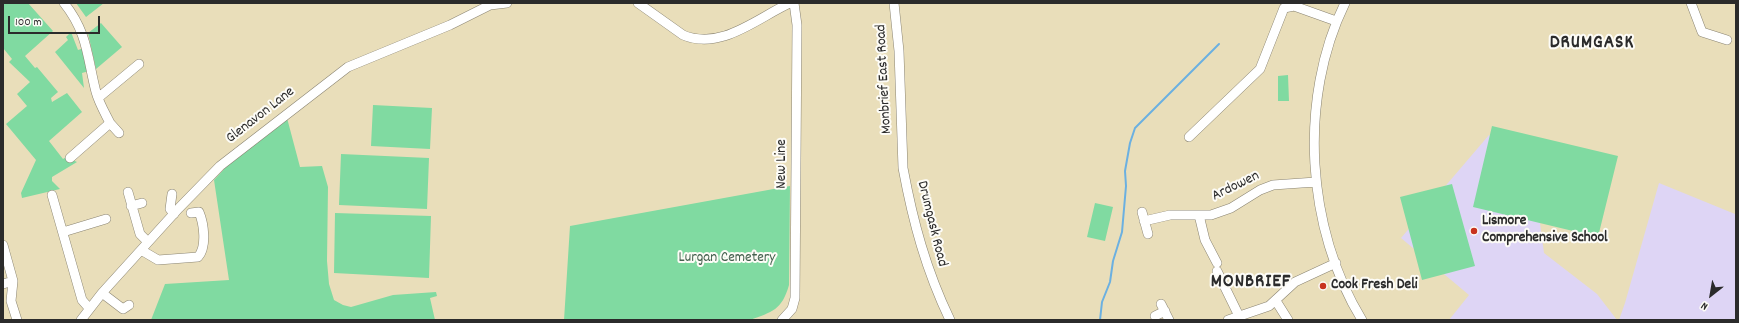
<!DOCTYPE html>
<style>
body{margin:0}
#map{position:relative;width:1739px;height:323px;overflow:hidden;background:#e9deba;font-family:Dekko,sans-serif}
canvas{display:block}
.frame{position:absolute;inset:0;border:4px solid #2b2b2b;pointer-events:none}
.north{position:absolute;left:1691px;top:275px;width:40px;height:40px;-webkit-text-stroke:3px #fdfcf7;paint-order:stroke;rotate:211deg;font-size:11px;font-weight:700;line-height:16px;text-align:center;color:#2b2b2b}
.north::after{content:'';display:block;margin:auto;width:14px;height:18px;background:#2b2b2b;clip-path:polygon(50% 0,100% 100%,50% 72%,0 100%)}
.scale{position:absolute;left:8px;top:16px;width:92px;height:18px;box-sizing:border-box;border:2px solid #2b2b2b;border-top:0;padding-left:5px;font-size:12px;line-height:14px;white-space:nowrap;color:#2b2b2b;-webkit-text-stroke:3px #fdfcf7;paint-order:stroke}
</style>
<div id="map">
<canvas width="1739" height="323"></canvas>
<div class="frame"></div>
<div class="north">N</div>
<div class="scale">100 m</div>
</div>
<script>
const ctx = document.querySelector('canvas').getContext('2d');
ctx.lineJoin = 'round';
function fill(path, color) { ctx.fillStyle = color; ctx.fill(path, 'evenodd'); }
function strokePath(path, color, width, dash) { ctx.strokeStyle = color; ctx.lineWidth = width; ctx.lineCap = dash ? 'butt' : 'round'; ctx.setLineDash(dash || []); ctx.stroke(path); }
function write(font, color, halo, rows, align = 'center') {
  ctx.font = font + ' Dekko,sans-serif'; ctx.lineWidth = 4; ctx.setLineDash([]); ctx.textBaseline = 'middle'; ctx.strokeStyle = halo; ctx.fillStyle = color; for (const [text, x, y, turn = 0] of rows) {
    ctx.save(); ctx.translate(x, y); ctx.rotate((+turn || 0) * Math.PI / 180); ctx.textAlign = isNaN(turn) ? turn : align; if (halo) ctx.strokeText(text, 0, 0); ctx.fillText(text, 0, 0); ctx.restore();
  }
}
const built = new Path2D(`
 M1489 135 1561 195 1540 223 1544 253 1597 294 1617 320H1449L1469 295 1401 238Z
 M1659 183 1735 214 1736 217V320H1619L1625 303Z`);
const green = new Path2D(`
 M3 3H28L53 31 25 56 35 68 37 67 58 92 51 98 52 102 67 93 82 112 49 141 63 159 66 157 77 162 52 177V181L60 189 22 198 21 193 36 160 6 124 27 106 17 94 30 82 9 62 12 59 3 48Z
 M76 3H104L86 17Z
 M101 23 122 47 96 69 88 33Z
 M71 32 78 50 84 48 89 71 82 73 84 88 55 52 68 40 66 37Z
 M1288 75 1289 101H1278V76Z
 M373 105 432 108 430 149 371 146Z
 M287 118 300 167 322 166 328 187 327 261 329 284 334 300 343 305 351 307 393 295 436 292 437 296 430 298 435 320H151L165 284 229 280 214 180 227 166Z
 M1492 126 1618 156 1598 237 1473 207Z
 M341 154 429 158 427 209 339 205Z
 M1452 184 1475 266 1422 280 1400 197Z
 M790 186 789 285C782 310 772 312 750 320H564L570 226Z
 M1095 203 1113 207 1105 241 1087 237Z
 M335 213 431 216 429 278 334 273Z`);
const stream = new Path2D(`
 M1100 320 1102 302 1110 282 1113 261 1122 232 1126 186 1125 171 1130 143 1135 128 1219 44`);
const minor = new Path2D(`
 M64 3C88 33 87 57 96 92 99 103 105 113 110 123L70 158
 M638 3 683 35C721 51 757 18 790 3
 M894 3 899 51 903 168C913 222 926 270 950 320
 M1345 3C1298 99 1306 229 1362 320
 M1691 3 1702 32 1727 40
 M98 98 139 64
 M110 123 119 133
 M1189 137 1260 69 1284 8 1294 6 1336 21
 M128 192 140 234 148 242
 M172 194 170 209 174 214
 M52 195 82 300 89 308
 M131 206 142 203
 M1142 212 1148 234
 M1199 215 1205 240 1217 263
 M1144 221 1170 215H1211L1231 208 1260 190 1273 185 1316 182
 M63 232 106 219
 M3 245 13 281 11 301 17 320
 M141 250 158 260 198 257C207 247 204 224 199 212L191 213
 M1217 271 1239 316
 M3 284 13 281
 M102 293 123 309 129 305
 M1276 301 1288 320
 M1161 304 1169 320
 M1155 316 1165 311
 M81 320 102 293 179 208 220 166 348 67 450 25 490 5 507 3
 M782 320 792 309 795 298 797 25 794 3
 M1228 320 1269 306 1295 282 1336 263`);
const markers = [
 [1474,231,4,"#c8321e"],
 [1323,286,4,"#c8321e"]
];
const streetNames = [
 ["Monbrief East Road",885,79,-93],
 ["Glenavon Lane",261,116,-38],
 ["New Line",783,164,-90],
 ["Ardowen",1236,187,-26],
 ["Drumgask Road",931,224,76]
];
const poiNames = [
 ["Lismore",1482,222],
 ["Comprehensive School",1482,239],
 ["Cook Fresh Deli",1331,286]
];
const parkNames = [
 ["Lurgan Cemetery",727,259]
];
const districtNames = [
 ["DRUMGASK",1592,44],
 ["MONBRIEF",1251,283]
];
fill(built, '#ded5f5');
fill(green, '#80daa1');
strokePath(stream, '#6bb0e1', 2);
strokePath(minor, '#8a8472', 10);
strokePath(minor, '#fff', 9);
for (const [x, y, r, color] of markers) { const dot = new Path2D(); dot.arc(x, y, r, 0, 2 * Math.PI); ctx.fillStyle = color; ctx.fill(dot); strokePath(dot, '#fdfcf7', 1.5); }
write('15px', '#2b2b2b', '#fdfcf7', streetNames);
write('bold 15px', '#2b2b2b', '#fdfcf7', poiNames, 'left');
write('15px', '#44604e', '#fdfcf7', parkNames);
ctx.letterSpacing = '1px';
write('bold 19px', '#2b2b2b', '#fdfcf7', districtNames);
ctx.letterSpacing = '0px';
</script>
